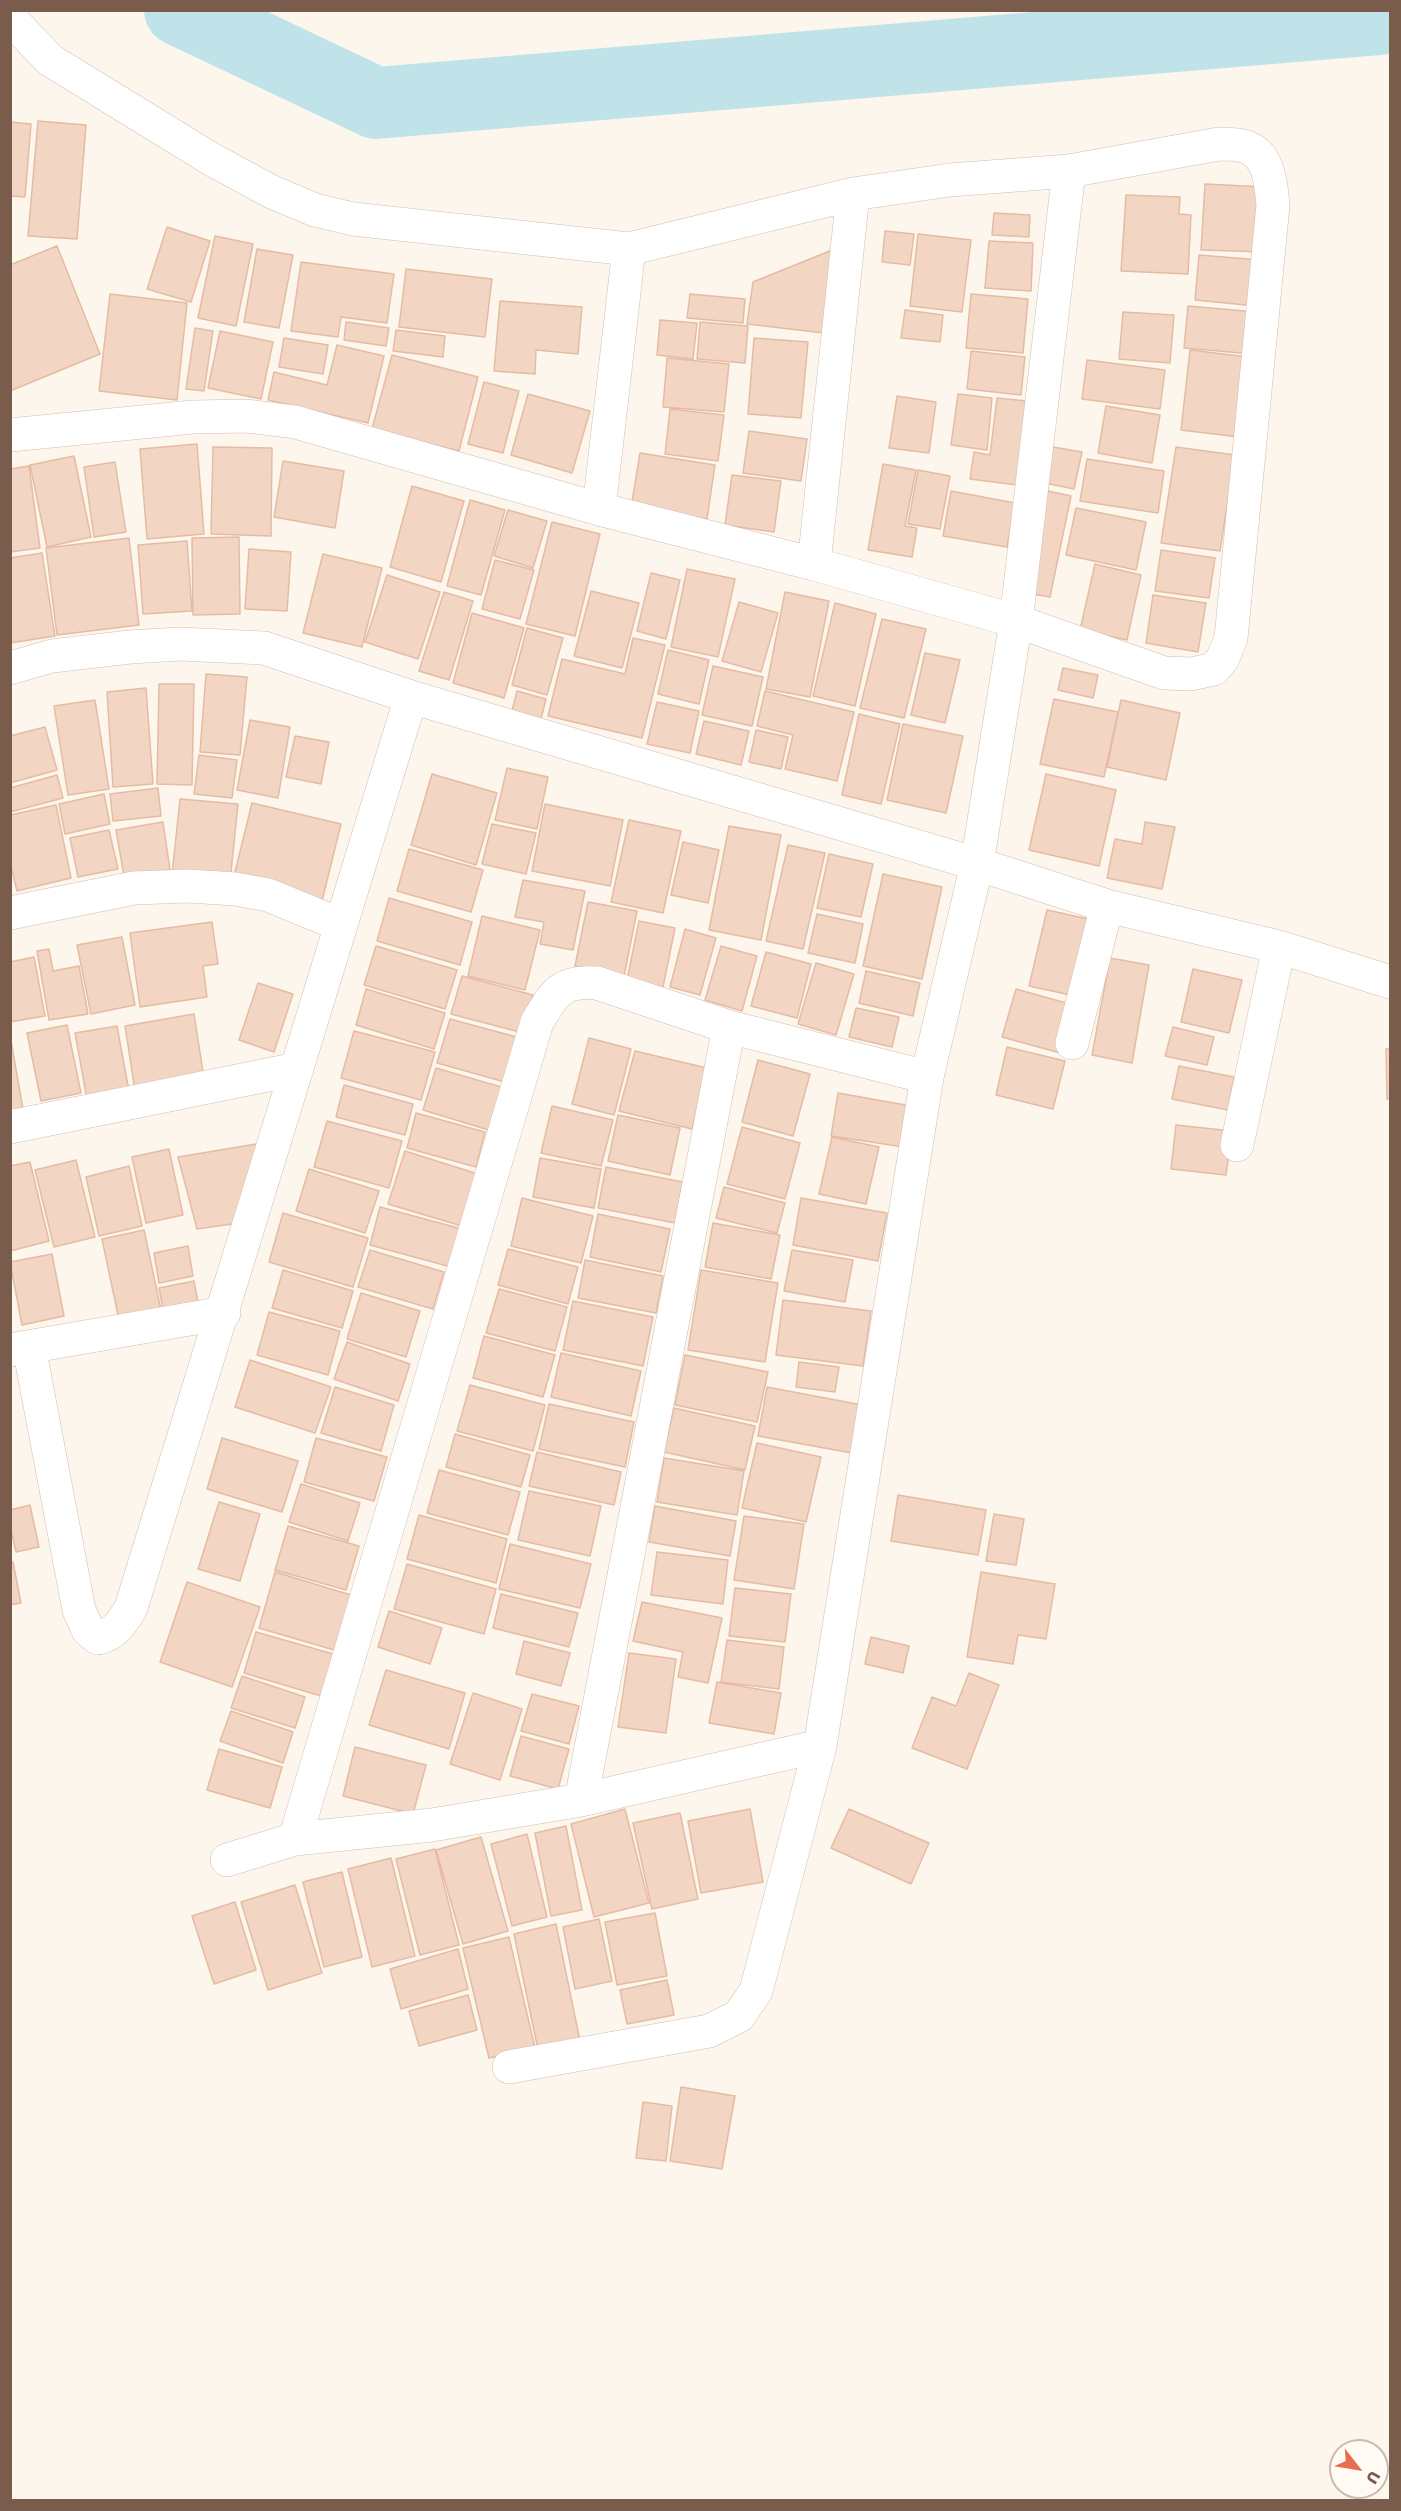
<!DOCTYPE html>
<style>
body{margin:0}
#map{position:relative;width:1401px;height:2511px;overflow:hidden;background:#fdf6ec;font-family:Poppins,sans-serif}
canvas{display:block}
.frame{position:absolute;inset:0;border:12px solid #7a5c4d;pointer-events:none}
.north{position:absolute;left:1329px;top:2439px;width:60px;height:60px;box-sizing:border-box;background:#fffaf3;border:2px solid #cabbb1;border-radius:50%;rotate:121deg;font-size:16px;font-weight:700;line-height:24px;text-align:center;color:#7a5c4d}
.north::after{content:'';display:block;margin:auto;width:21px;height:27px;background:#e76f51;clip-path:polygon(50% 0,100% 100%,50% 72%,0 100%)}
</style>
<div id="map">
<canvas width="1401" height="2511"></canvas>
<div class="frame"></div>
<div class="north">U</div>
</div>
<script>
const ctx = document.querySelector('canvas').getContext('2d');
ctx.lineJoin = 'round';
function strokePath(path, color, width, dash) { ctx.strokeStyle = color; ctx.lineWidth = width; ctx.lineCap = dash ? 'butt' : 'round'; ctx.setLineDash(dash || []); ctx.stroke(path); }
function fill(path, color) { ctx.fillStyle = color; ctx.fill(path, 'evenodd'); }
const river = new Path2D(`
 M180 10 376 103 1381 19V10`);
const building = new Path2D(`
 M38 121 86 125 77 239 28 236Z
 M10 122 31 124 25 197 10 196Z
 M1205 184 1266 187 1263 252 1201 250Z
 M1126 195 1180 197 1179 214 1191 215 1188 274 1121 271Z
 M994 213 1030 215 1029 237 992 235Z
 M167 227 210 241 191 302 147 289Z
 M885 231 914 234 910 265 882 262Z
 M918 234 971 240 962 312 910 306Z
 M215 236 253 244 236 326 198 318Z
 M989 241 1033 243 1031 291 985 288Z
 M57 246 100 354 10 391V265Z
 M257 249 293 255 279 328 244 322Z
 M832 250 824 333 747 324 753 282Z
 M1199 255 1260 260 1256 306 1195 300Z
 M301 262 394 274 387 323 341 317 338 337 291 331Z
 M406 269 492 279 485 337 399 327Z
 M110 294 187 303 177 400 99 391Z
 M690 294 745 299 743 323 687 318Z
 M971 294 1028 299 1023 353 966 348Z
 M500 301 582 307 578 354 536 350 535 374 494 371Z
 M1188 306 1256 312 1252 354 1184 348Z
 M905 310 943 315 940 342 901 338Z
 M1123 312 1174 315 1170 363 1119 359Z
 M660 320 697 323 693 359 657 355Z
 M346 322 389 328 386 346 344 340Z
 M700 322 748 326 745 363 697 359Z
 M195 328 213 331 204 391 186 389Z
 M396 330 445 336 443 357 393 351Z
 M220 331 273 342 261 399 208 388Z
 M284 338 328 345 323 374 279 367Z
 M754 338 808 342 801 418 748 414Z
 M337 345 384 356 368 423 268 400 274 372 327 385Z
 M1190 350 1248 357 1239 437 1181 430Z
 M971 351 1025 357 1021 395 967 389Z
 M392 355 478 377 459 451 372 429Z
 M667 358 729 364 724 412 663 407Z
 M1087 360 1165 370 1160 409 1082 399Z
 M484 382 519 391 503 453 468 444Z
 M528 394 590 411 572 473 511 455Z
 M958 394 992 398 987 450 951 445Z
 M897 396 936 402 929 453 889 448Z
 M997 398 1027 401 1017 485 970 479 974 452 990 455Z
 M1106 406 1160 415 1152 463 1098 453Z
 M670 409 724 415 718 461 665 454Z
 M749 431 807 439 801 481 743 473Z
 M197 444 204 534 147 539 140 449Z
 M213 447 272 448 271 536 211 534Z
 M1053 447 1082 452 1074 489 1045 483Z
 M1176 447 1235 455 1220 551 1161 543Z
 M640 453 715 465 707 519 631 508Z
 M74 456 91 537 47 547 30 465Z
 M1087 459 1164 471 1158 513 1080 501Z
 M283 461 344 471 335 528 274 517Z
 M115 462 126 532 94 537 84 467Z
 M883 464 916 470 905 526 917 528 912 557 868 550Z
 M29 466 40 548 10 552V469Z
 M918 470 950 476 940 529 908 524Z
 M732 475 781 481 774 532 725 525Z
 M412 486 464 501 441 582 390 567Z
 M951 491 1015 503 1007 547 943 536Z
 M1048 491 1071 496 1050 597 1027 593Z
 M470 500 505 510 481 595 447 586Z
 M1076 508 1146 522 1136 570 1066 555Z
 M508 510 547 521 533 568 494 556Z
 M552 522 600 534 575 636 526 624Z
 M239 537 240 614 193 615 192 538Z
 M129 538 139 625 57 635 46 548Z
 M187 541 192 611 143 614 138 545Z
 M249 549 291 552 287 611 245 609Z
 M1161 550 1215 558 1209 598 1155 591Z
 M42 553 55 636 10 643V558Z
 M323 554 382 568 362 647 303 633Z
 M495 560 534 570 520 619 482 609Z
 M1095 564 1141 575 1127 640 1080 630Z
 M687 569 735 579 718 657 671 647Z
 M651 573 680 580 666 639 637 631Z
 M387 575 440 592 418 659 365 642Z
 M591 591 639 603 622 668 574 656Z
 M444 592 473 601 449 680 419 671Z
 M785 592 829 601 810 697 766 689Z
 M1153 595 1206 603 1198 652 1146 643Z
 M739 602 778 613 761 672 722 661Z
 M835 603 876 614 855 706 813 696Z
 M472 613 524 628 504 698 453 683Z
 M882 619 926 629 904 718 860 708Z
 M527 628 563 638 547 695 512 685Z
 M633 638 665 645 642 738 548 716 562 659 625 674Z
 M668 650 709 660 699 704 658 694Z
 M925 653 960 660 945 723 911 715Z
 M713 666 763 677 752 726 702 715Z
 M1063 668 1098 675 1093 698 1058 690Z
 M206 674 247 677 240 755 200 752Z
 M159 684H194L192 785 157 784Z
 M146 688 153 784 113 787 107 692Z
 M517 691 546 699 540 723 511 715Z
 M765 691 854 712 837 781 785 769 793 735 757 726Z
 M1054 699 1118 712 1104 777 1040 764Z
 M95 700 109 789 68 795 54 706Z
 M1121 700 1180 713 1166 780 1107 767Z
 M657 702 699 711 690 753 647 744Z
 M859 714 900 724 881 804 842 795Z
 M250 720 290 727 278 798 237 790Z
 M704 721 749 731 741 765 696 754Z
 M903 724 963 736 946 813 887 800Z
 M45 727 57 770 10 783V736Z
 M756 730 788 737 781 769 749 762Z
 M295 736 329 742 321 784 286 777Z
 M199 755 237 760 232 798 194 794Z
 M507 768 548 777 537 829 495 820Z
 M432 774 497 793 476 865 411 845Z
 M1046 774 1116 790 1099 866 1029 850Z
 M57 775 63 798 10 812V788Z
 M158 788 161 816 113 821 110 794Z
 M104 794 110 824 65 834 59 804Z
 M180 799 238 804 230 882 172 875Z
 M252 803 341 824 322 901 233 880Z
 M545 804 623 820 610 886 532 871Z
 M56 805 71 878 17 891 10 863V815Z
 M629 820 681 831 663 913 611 902Z
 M163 822 170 870 124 876 116 830Z
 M1145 822 1175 827 1162 889 1107 878 1115 839 1142 844Z
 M492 824 536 833 526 874 482 864Z
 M729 826 781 835 761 940 709 930Z
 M109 830 118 869 78 877 70 838Z
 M683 842 719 850 708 903 671 895Z
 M788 845 825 853 803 949 766 941Z
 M409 849 483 870 471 912 397 891Z
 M829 854 873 864 861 917 817 908Z
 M883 874 942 887 922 979 863 966Z
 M523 880 585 891 573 950 540 944 544 922 515 917Z
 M389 898 472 922 460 965 377 941Z
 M588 902 637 911 624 976 575 966Z
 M1047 910 1093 920 1075 996 1029 986Z
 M817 914 863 924 855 963 808 953Z
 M482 916 540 930 525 990 468 976Z
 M639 921 675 928 663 987 627 980Z
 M212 922 218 964 203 966 207 997 140 1007 130 933Z
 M685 929 716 938 700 995 670 987Z
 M122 937 135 1005 91 1014 77 945Z
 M376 946 457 970 445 1009 364 985Z
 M721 946 757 956 742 1011 705 1000Z
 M49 949 53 971 79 966 88 1014 49 1020 37 951Z
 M766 952 811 964 797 1018 751 1006Z
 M34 957 45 1016 10 1022V962Z
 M1110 958 1149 965 1132 1063 1092 1055Z
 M816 963 854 974 836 1035 798 1024Z
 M1193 969 1242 980 1229 1033 1181 1022Z
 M866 971 920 983 913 1016 859 1003Z
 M462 976 533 995 523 1033 451 1014Z
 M258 983 293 994 274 1052 239 1040Z
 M366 989 445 1013 434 1049 356 1025Z
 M1016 989 1077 1006 1064 1054 1002 1037Z
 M856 1008 899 1017 892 1047 849 1037Z
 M194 1014 204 1078 135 1091 125 1026Z
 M450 1019 524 1039 512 1084 437 1063Z
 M67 1025 81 1093 41 1101 27 1033Z
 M117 1026 129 1091 87 1099 75 1033Z
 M1173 1027 1214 1037 1207 1065 1165 1056Z
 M354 1031 435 1052 421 1100 341 1078Z
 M10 1035 23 1109 10 1111Z
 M589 1038 631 1049 614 1115 572 1104Z
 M1007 1047 1065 1061 1053 1109 996 1095Z
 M1386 1049H1390V1099H1387Z
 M635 1051 707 1068 692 1129 619 1111Z
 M758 1060 810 1074 793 1136 742 1122Z
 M1179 1066 1234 1077 1228 1110 1172 1099Z
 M436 1068 508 1089 495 1132 423 1110Z
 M344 1085 413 1104 405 1135 336 1117Z
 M838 1093 911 1106 904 1147 831 1136Z
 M552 1106 613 1120 601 1166 541 1153Z
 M416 1113 485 1132 476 1167 407 1148Z
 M618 1115 680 1128 670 1175 608 1161Z
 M327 1121 402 1141 389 1188 314 1167Z
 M1176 1125 1232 1131 1226 1175 1171 1169Z
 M742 1127 800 1143 785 1199 727 1184Z
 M832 1137 879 1147 866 1204 819 1194Z
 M268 1142 246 1222 197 1229 178 1157Z
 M169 1149 183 1215 146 1223 132 1157Z
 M405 1151 481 1175 465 1227 388 1204Z
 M540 1158 601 1169 594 1208 533 1197Z
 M76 1160 95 1237 54 1247 35 1170Z
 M30 1162 49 1241 10 1251V1166Z
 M129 1166 142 1226 99 1236 86 1177Z
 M606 1167 683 1182 675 1223 598 1208Z
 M309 1169 379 1191 365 1233 296 1211Z
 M724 1187 785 1203 777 1233 716 1218Z
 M522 1198 593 1216 581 1263 511 1246Z
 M801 1198 887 1213 878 1261 793 1245Z
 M380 1207 462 1229 451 1267 370 1245Z
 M283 1213 368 1238 353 1287 269 1262Z
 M598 1214 670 1229 661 1272 590 1257Z
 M713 1223 780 1235 771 1279 705 1267Z
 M144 1230 161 1310 119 1320 102 1239Z
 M188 1246 193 1276 159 1283 154 1253Z
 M508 1249 578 1267 568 1304 498 1285Z
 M370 1250 444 1272 433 1309 358 1287Z
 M792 1250 853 1260 845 1302 784 1291Z
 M52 1254 64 1316 22 1325 10 1262Z
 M585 1260 663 1276 656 1313 578 1298Z
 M283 1270 353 1291 342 1328 272 1308Z
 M701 1270 778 1283 765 1362 688 1350Z
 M194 1281 198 1302 163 1309 159 1288Z
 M499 1289 567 1307 555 1351 486 1333Z
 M361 1293 420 1311 406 1357 347 1339Z
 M783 1300 871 1311 863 1366 776 1355Z
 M573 1301 653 1317 643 1366 563 1350Z
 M269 1312 340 1331 328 1375 257 1355Z
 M484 1336 555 1355 543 1397 473 1378Z
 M347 1342 410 1364 398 1401 334 1379Z
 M561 1353 641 1371 631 1416 551 1397Z
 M685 1355 768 1372 757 1422 675 1405Z
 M250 1360 331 1387 315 1433 235 1407Z
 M799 1362 839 1367 835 1392 796 1387Z
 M470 1385 545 1405 533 1451 457 1431Z
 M335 1387 394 1405 381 1451 321 1433Z
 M767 1387 862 1405 852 1453 758 1436Z
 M549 1404 634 1422 625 1467 539 1449Z
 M674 1408 755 1426 745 1470 664 1452Z
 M455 1434 530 1455 521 1487 446 1467Z
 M222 1438 298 1461 282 1512 207 1489Z
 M316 1438 387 1457 374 1501 304 1482Z
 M757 1443 821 1457 806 1522 742 1508Z
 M537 1452 621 1472 614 1505 529 1486Z
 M664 1458 744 1471 737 1515 657 1502Z
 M439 1470 520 1492 508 1535 427 1513Z
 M301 1484 360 1503 348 1541 289 1522Z
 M529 1491 601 1506 590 1556 518 1540Z
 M898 1495 986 1510 978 1555 891 1541Z
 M219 1502 260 1514 240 1581 198 1569Z
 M30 1505 39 1547 16 1552 10 1526V1510Z
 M655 1506 736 1521 730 1556 649 1542Z
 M994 1514 1024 1519 1016 1565 986 1561Z
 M419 1515 507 1539 496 1583 407 1559Z
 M744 1516 804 1524 794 1589 734 1580Z
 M288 1526 359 1546 346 1590 275 1570Z
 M510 1544 591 1564 580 1608 499 1589Z
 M657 1552 728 1560 723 1604 651 1595Z
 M10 1562H13L21 1603 10 1605Z
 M407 1564 496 1589 484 1634 394 1609Z
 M275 1572 351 1595 334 1650 259 1628Z
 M981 1572 1055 1584 1046 1639 1018 1635 1013 1664 967 1657Z
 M187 1582 260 1607 232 1687 160 1662Z
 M735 1588 791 1594 785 1642 729 1636Z
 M501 1594 578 1613 569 1647 493 1628Z
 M642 1602 722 1618 708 1683 678 1677 683 1652 633 1641Z
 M389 1611 442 1628 430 1664 378 1647Z
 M256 1632 333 1654 321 1696 244 1673Z
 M871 1637 909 1646 903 1673 865 1664Z
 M727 1640 784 1647 779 1689 721 1682Z
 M524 1641 570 1653 561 1686 516 1674Z
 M629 1653 676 1659 666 1733 618 1727Z
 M386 1670 465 1693 449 1749 369 1725Z
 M969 1673 999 1685 967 1769 912 1748 932 1697 956 1706Z
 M242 1676 305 1697 295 1728 231 1708Z
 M717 1682 781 1693 774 1734 709 1723Z
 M473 1693 522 1709 500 1780 450 1764Z
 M532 1694 579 1706 569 1744 521 1731Z
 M231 1711 293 1732 283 1763 220 1741Z
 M521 1736 569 1749 558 1789 510 1776Z
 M355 1747 426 1765 413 1814 343 1796Z
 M219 1749 282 1767 270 1808 207 1790Z
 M625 1809 649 1903 594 1917 571 1824Z
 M750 1809 763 1882 701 1893 688 1821Z
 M849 1809 929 1843 911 1884 831 1848Z
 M680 1813 698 1899 652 1909 633 1823Z
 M566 1826 582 1910 551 1916 535 1833Z
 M527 1834 547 1917 512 1926 491 1844Z
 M481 1837 508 1931 463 1944 436 1850Z
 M435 1849 459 1945 420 1955 396 1859Z
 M391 1858 415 1956 372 1967 348 1869Z
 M342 1872 362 1957 324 1967 303 1882Z
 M295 1885 322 1973 268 1990 241 1902Z
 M235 1902 256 1970 214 1984 192 1916Z
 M655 1913 667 1976 617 1985 605 1922Z
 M599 1919 612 1981 575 1989 563 1927Z
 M556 1924 580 2041 538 2050 514 1934Z
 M509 1937 535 2048 489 2058 463 1948Z
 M458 1949 468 1989 401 2009 390 1969Z
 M667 1980 674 2015 627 2024 620 1990Z
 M468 1995 477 2030 419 2046 409 2011Z
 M681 2087 735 2096 722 2169 670 2161Z
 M643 2102 672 2106 666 2161 636 2158Z`);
const minor = new Path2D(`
 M10 18 50 60 211 159 272 192 315 210 353 219 629 249 853 194 950 180 1069 171 1016 621 977 864 411 697 264 648 180 644 130 647 52 656 10 668
 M10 435 193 417 247 416 295 422 599 509 814 564 1016 621 1164 673 1191 674 1214 669 1223 658 1231 638 1273 205C1271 183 1269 152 1243 146 1236 144 1227 144 1219 144L1069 171
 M599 509 629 249
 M814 564 853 194
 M10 913 134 888 189 886 235 889 268 895 341 925
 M1072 1043 1107 906
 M10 1127 297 1069
 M1237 1145 1279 947
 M29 1347 79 1610 88 1630 98 1638C115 1634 122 1623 131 1608L411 697
 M10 1350 224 1313
 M820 1746 581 1800 432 1825 295 1839 537 1022C555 993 560 980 597 983L729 1027 927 1077
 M581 1800 729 1027
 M227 1860 295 1839
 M509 2067 709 2031 739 2016 756 1991 820 1746 927 1077 977 864 1107 906 1279 947 1390 982`);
strokePath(river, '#bfe3e8', 72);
fill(building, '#f3d5c3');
strokePath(building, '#e6bba3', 1.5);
strokePath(minor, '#d1beb0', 34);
strokePath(minor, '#fff', 33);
</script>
